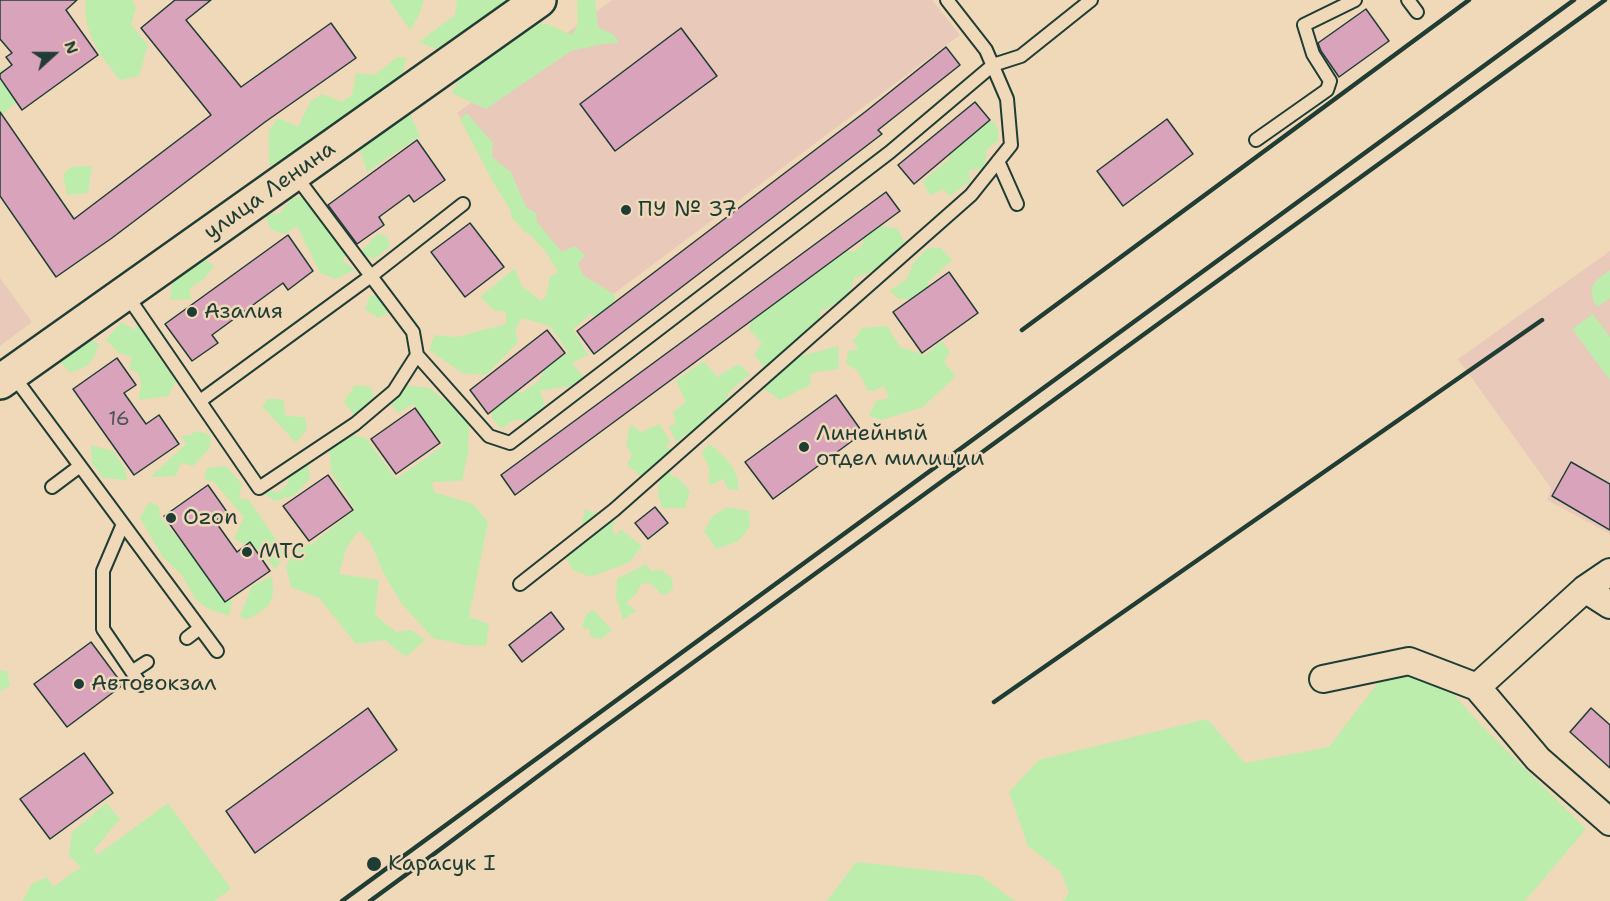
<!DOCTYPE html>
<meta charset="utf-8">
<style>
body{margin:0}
#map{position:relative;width:1610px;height:901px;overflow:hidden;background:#f0d9b9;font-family:"Shantell Sans",sans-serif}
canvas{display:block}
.north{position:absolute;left:24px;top:24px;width:60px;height:60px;-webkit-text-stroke:4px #f0d9b9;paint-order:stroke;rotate:69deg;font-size:16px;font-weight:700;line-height:24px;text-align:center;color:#1f3d34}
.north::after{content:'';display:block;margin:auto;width:21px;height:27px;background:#1f3d34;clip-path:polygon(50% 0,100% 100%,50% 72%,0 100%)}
</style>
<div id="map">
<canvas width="1610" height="901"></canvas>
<div class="north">N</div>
</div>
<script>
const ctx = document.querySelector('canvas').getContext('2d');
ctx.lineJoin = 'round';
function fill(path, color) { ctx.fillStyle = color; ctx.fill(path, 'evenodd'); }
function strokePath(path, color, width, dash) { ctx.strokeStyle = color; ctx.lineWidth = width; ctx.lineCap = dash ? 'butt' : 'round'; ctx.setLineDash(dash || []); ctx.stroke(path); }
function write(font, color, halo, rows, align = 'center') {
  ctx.font = font + ' "Shantell Sans",sans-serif'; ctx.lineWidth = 5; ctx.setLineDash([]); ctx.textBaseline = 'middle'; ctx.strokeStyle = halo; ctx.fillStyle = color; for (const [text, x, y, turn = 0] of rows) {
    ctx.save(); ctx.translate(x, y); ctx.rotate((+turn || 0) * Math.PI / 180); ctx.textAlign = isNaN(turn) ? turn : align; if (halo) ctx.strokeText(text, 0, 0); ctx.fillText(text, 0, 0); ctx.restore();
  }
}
const built = new Path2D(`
 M612 0H932L960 35 596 307 457 113Z
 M1610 251V534L1547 500 1551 488 1458 359Z
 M0 278 32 322 0 346Z`);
const green = new Path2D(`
 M86 0H132L136 8 131 25 148 45 139 76 120 80C102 58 81 30 86 0Z
 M389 0H424L419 16 410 30Z
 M457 0H509L436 49 419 42 455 15Z
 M577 0H595L598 27 614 35 619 43 602 44 571 51 486 109 451 93 459 79 535 24H548L572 35 578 24Z
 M397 57 407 58 399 82 301 156 269 166V130L279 118 298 127 310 102 322 94 342 102 352 95 356 73 375 75Z
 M3 69 22 98 0 116V71Z
 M409 112 420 136 367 172 357 141Z
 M467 113 493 143 492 157 511 172 526 207 536 213 537 222 562 252 575 246 585 255 578 264 583 275 615 295 614 312 600 321 591 314 573 329 588 355 572 363 586 380 570 386 540 391 546 409 537 420H513L502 429 492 418V406L510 390 522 393 539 381 550 359 569 353 550 326 522 318 515 329 518 342 486 375 462 373 429 350 435 335 457 337 506 324V312L494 310 480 297 515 268 521 285 541 301 546 296 550 277 558 272 548 255 530 234 526 233 512 218 510 209 493 182 460 119Z
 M994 121 998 130V141L987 149 984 169 969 170 970 181 950 196 943 189 930 196 923 182C930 173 941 167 950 158L947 151 980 126Z
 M92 166 88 193 67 195 63 175 71 167Z
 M309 196 350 241 343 261 355 269 336 279 320 273 297 226 284 234 271 230 264 213 279 214 292 198Z
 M875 225 898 229 905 244 885 267 854 278C850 299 836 303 820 312L819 322 782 353 792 364 796 357 838 346 839 369 811 373 810 385 780 400 763 388 772 376 754 355 762 343 749 330 754 309 838 250 854 252 863 244 862 229Z
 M378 234 387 236 390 246 374 259 359 253Z
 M928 248H941L952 260 929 281 925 294 918 300 899 299 889 291 907 279 913 263Z
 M200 255 214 266 204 279 189 289 192 299 170 300 173 274Z
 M1610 270V298L1597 307C1586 287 1593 282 1610 270Z
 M370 295 384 298 393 310 378 318 365 309Z
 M1593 314 1610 337V380L1572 329Z
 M150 316 165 335 166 349 155 350 176 382 168 396 139 400 141 382 138 373 129 369 132 357 119 353 106 340 121 322 135 330 139 319Z
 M887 326 900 347 925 355 942 341 950 352 944 362 956 376 923 407 881 420 869 416 876 401 889 398 884 386 873 391H868L858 371 846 364 848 351 858 349 853 341 862 328Z
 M89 339 99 344C93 361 89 369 69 372L59 360Z
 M704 361 717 377 738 364 750 374 729 392 724 407 707 414 711 421 690 432 676 442 669 426 676 424 673 412 686 402 676 381Z
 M355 385 371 387 374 399 368 410 355 417 344 401Z
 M403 385 429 388 454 407 469 425 468 453 462 481 432 482 434 492 473 504 488 522 469 617 489 624 486 646 465 645 433 638 401 603 383 572 371 544 359 530 346 549 339 574 379 580 375 615 396 632 411 630 425 640 406 657 385 640 356 644 319 598 291 587 286 567 298 543 311 545 355 509 331 472 329 443 345 434 366 438 396 479 444 445 413 404 398 413 389 401Z
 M268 399H283L286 416 305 417 307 429 296 443 262 406Z
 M630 424 641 432 659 424 671 442 665 447 671 449 672 462 641 476 627 465 632 454 626 446Z
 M195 431 211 435 210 448 193 466 181 463 176 476 150 477 186 444 181 436 191 435Z
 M709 444C724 455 741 471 738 490L728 489 723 479 709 486V468L702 453Z
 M91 445 113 451 125 469 127 480 103 478 92 463Z
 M308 462 310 479 295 495 275 501 260 491 278 492 288 484 289 466Z
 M226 466 242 484 239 498 249 500 286 554 275 569 260 551 234 539 244 517 214 482 204 479 207 468Z
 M670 471 672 477H677L690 491 685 508H662C657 490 654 484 670 471Z
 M149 502 159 506 160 517 232 602 229 616 209 609 196 600 182 575 163 557 140 518Z
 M727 507 749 511 750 527 737 542 716 549 704 531 712 517Z
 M585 509 615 522 612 530 616 536 620 529 642 546 630 562 590 577 573 570 566 558 580 532Z
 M646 564 651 571 661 570 672 578 673 589 664 596 650 583 641 584 636 594 626 603 636 611 623 620 616 596 617 579Z
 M272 576C276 604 269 608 246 620L240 616 252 586Z
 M594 610 612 630 601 639 590 637V629L582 628 586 614Z
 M0 670 7 671 10 685 0 692Z
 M1408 675 1448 688 1481 725 1586 829 1525 901H1063L1069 892 1060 871 1028 846 1009 792 1039 760 1207 719 1245 763 1329 747 1380 680Z
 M106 803 120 819 94 850 97 855 168 803 231 889 214 901H22L32 884 47 877 53 887 81 867 69 856 72 832Z
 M856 862 981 876 1015 901H827Z`);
const building = new Path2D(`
 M0 0H77L66 10 98 55 22 110 0 78V74L12 65 6 57 12 53 0 39Z
 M175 0H211L186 20 241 87 331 23 356 58 265 122 112 238 56 277 0 196V112L74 219 211 115 141 28Z
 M1366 9 1389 41 1339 77 1321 51 1318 43Z
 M681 28 717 76 615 151 580 104Z
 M946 47 960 65 878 130 882 134 594 354 577 331 865 112Z
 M975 102 990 120 914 184 898 165Z
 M1167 119 1193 154 1123 206 1097 171Z
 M417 140 445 180 414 202 409 195 379 217 384 225 357 244 328 205Z
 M886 192 900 211 515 495 501 475Z
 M470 223 504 267 465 297 431 252Z
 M288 235 313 271 288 290 283 283 212 335 218 343 192 361 165 324Z
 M949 272 978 313 922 353 893 312Z
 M547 330 565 353 488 414 470 390Z
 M117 358 136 385 124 393 146 424 159 415 179 444 134 475 73 389Z
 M836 395 863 433 773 499 745 462Z
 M415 408 440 443 396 474 371 439Z
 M1571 462 1610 484V530L1552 496Z
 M328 475 353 510 309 541 283 506Z
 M208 485 227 512 215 521 237 552 250 542 270 571 225 602 164 516Z
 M655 507 668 523 648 539 635 523Z
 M551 612 564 629 522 662 509 645Z
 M91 642 123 685 67 727 34 684Z
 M368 708 397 750 255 853 226 811Z
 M1591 708 1610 725V768L1570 732Z
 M84 753 113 793 50 839 20 799Z`);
const lane = new Path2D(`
 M1408 0 1417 12
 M1256 140 1327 90 1330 81 1313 54 1304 25 1355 0
 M998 161 1017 204
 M126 294 259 488 355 424 394 391 417 355 413 332 295 175
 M417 355 489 436 510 443 890 152 993 65 1021 56 1091 0
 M12 374 217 651
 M200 401 371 276 463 204
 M52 487 80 466
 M123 524 103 571V629L141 685
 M520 584 614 510 971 195 1011 145 1007 99 986 50 947 0
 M187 638 200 628
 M133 671 147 662`);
const street = new Path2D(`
 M1585 589 1610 605
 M1323 679 1409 661 1477 687 1538 759 1610 822
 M1477 687 1585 589 1610 572`);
const secondary = new Path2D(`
 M0 382 539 0`);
const rail = new Path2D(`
 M1022 330 1469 0
 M994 702 1542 320
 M342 901 1574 0
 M370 901C453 841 534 778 617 718 946 479 1275 238 1605 0`);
const markers = [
 [626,210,6,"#1f3d34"],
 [192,312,6,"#1f3d34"],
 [804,447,6,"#1f3d34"],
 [171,518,6,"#1f3d34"],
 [247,552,6,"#1f3d34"],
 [79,684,6,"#1f3d34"],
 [374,864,8,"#1f3d34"]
];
const numberNames = [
 ["16",119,420]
];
const streetNames = [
 ["улица Ленина",270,191,-35]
];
const poiNames = [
 ["ПУ № 37",638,210],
 ["Азалия",204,312],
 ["Линейный",816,434],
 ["отдел милиции",816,459],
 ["Ozon",183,518],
 ["МТС",259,552],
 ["Автовокзал",91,684],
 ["Карасук I",388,864]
];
fill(built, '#e9c9ba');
fill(green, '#bcedad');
fill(building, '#d9a3bb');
strokePath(building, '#1f3d34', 1.5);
strokePath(lane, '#1f3d34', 16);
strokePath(street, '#1f3d34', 30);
strokePath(secondary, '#1f3d34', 38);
strokePath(lane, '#f0d9b9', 12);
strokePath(street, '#f0d9b9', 26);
strokePath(secondary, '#f0d9b9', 33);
strokePath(rail, '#1f3d34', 4.5);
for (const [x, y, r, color] of markers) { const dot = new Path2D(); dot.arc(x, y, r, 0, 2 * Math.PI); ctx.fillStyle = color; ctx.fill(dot); strokePath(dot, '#f0d9b9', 2); }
write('20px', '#4e5656', null, numberNames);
write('22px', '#1f3d34', '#f0d9b9', streetNames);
write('22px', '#1f3d34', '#f0d9b9', poiNames, 'left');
</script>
